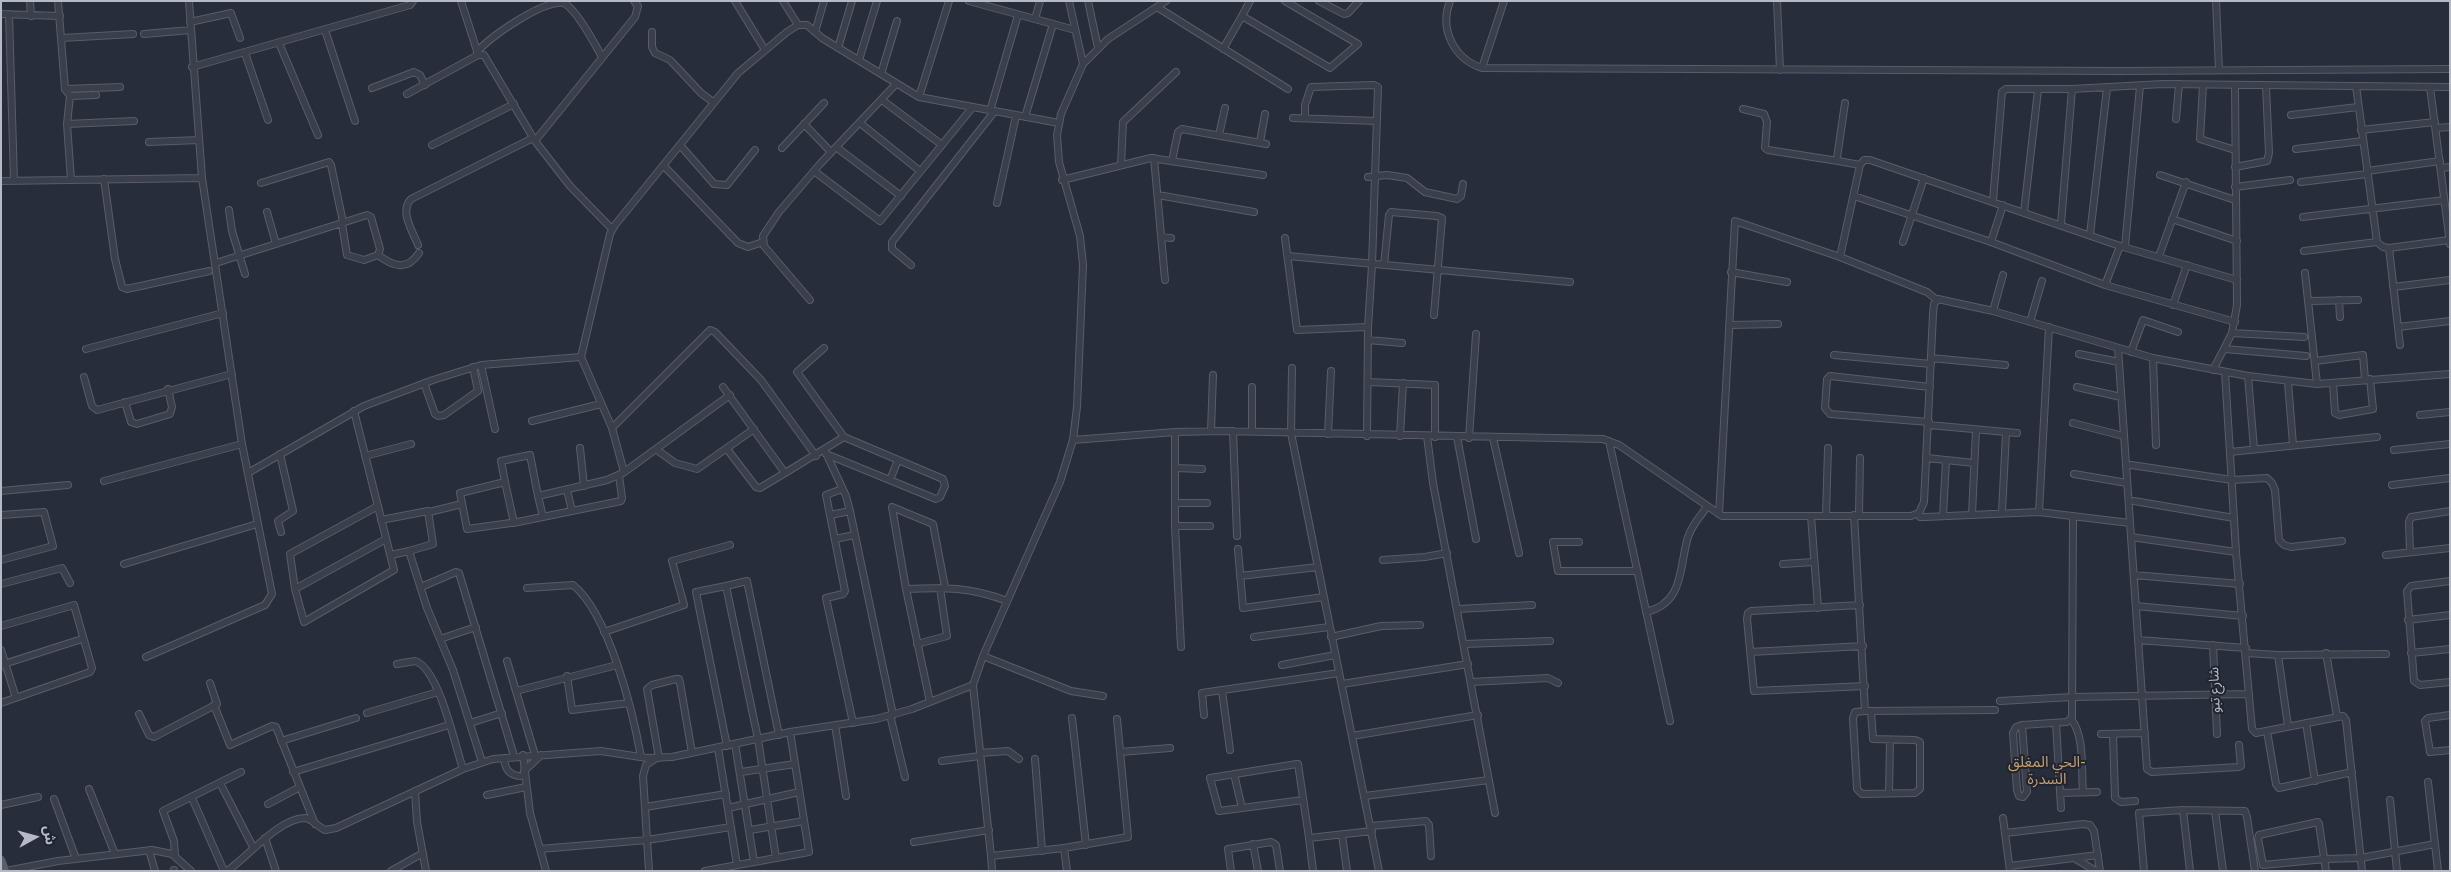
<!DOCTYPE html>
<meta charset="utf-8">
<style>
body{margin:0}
#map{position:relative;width:2451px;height:872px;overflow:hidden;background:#272d3a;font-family:"IBM Plex Sans","Noto Sans Arabic",sans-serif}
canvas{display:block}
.frame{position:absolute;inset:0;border:2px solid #b6bac6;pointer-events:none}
.north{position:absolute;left:10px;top:812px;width:50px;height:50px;-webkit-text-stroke:4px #1f2430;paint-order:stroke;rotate:83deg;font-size:14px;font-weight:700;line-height:20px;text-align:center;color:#b6bac6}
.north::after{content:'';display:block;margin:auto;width:18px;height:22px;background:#b6bac6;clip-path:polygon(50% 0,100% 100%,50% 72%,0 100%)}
</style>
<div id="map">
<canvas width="2451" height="872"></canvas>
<div class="frame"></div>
<div class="north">ش</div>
</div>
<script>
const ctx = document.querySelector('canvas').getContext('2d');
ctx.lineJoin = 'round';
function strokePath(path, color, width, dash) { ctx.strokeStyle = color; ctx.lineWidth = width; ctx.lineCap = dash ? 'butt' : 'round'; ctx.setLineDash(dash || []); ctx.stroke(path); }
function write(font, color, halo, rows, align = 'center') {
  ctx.font = font + ' "IBM Plex Sans","Noto Sans Arabic",sans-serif'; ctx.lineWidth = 4; ctx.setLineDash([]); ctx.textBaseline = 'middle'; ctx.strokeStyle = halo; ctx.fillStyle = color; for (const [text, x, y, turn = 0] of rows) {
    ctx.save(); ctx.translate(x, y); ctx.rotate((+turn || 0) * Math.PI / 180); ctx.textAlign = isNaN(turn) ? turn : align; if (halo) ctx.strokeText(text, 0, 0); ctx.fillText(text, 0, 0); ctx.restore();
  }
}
const minor = new Path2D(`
 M30 1 31 16
 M58 1 65 89 70 96 67 124 71 180
 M461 1 478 54
 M735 1 765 50
 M783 1 798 25
 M969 1 1075 30
 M1069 1 1083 64
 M1088 1 1098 48
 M1250 1 1242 16 1330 68 1358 44 1285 1
 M1319 1 1344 14 1348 13 1359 1
 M1450 1C1439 29 1454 59 1482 68L2120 71 2450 69
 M1777 1 1780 70
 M2216 1 2219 70
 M1157 7 1288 89
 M1 14 60 16
 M9 14 14 181
 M1035 19 1040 1
 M190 22 231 13 240 38
 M325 30 355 121
 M652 32V47L655 53 670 60 701 93 713 102
 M815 32 824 1
 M144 34 191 30
 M62 38 133 34
 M279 43 318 135
 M838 48 852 1
 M1223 49 1242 16
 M477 52C490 37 542 0 564 3 577 10 595 44 602 57
 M245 53 268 120
 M859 60 877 1
 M192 67 410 5 413 1
 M1482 68 1504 1
 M881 74 897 21
 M2203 85 2200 139 2235 150
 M2356 86 2377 242 2383 247 2389 248 2449 240
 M2430 87 2450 244
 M372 88 414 72 420 75 425 85
 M65 89 120 87
 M407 94 478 55H484L535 141 570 186 612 229
 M70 96 96 95
 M919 97 949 1
 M882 100 942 145
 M1845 103 1837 158 1838 161 1860 165
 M1743 109 1764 114 1767 122 1765 148 1768 150 1838 161
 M990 111 1018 15
 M2291 115 2358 107
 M1025 117 1053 24
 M1293 118 1377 121
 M1305 118V105L1311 87 1374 85 1378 87 1372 265 1368 327 1367 436
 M2176 119 2179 84
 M860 123 920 171
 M67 124 134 121
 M804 124 831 152
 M2436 128 2450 127
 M2361 130 2435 122
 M1219 135 1225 108
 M535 141 635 17 638 6 634 1
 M149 142 199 140
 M1260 142 1265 114
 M432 145 514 104
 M680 145 714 184 727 185 755 150
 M836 147 901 196
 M782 148 824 103
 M2296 149 2363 141
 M1154 158 1165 280
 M1172 161 1178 132 1182 129 1266 144
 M1121 165 1123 122 1176 72
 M664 166 738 243 748 247 763 242
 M2235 167 2267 161 2269 153 2266 86
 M2441 168 2450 167
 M814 171 880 221 972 108
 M2367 171 2440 161
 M2160 175 2235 200
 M1368 177 1387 175 1407 178 1425 192 1457 199 1461 196 1463 184
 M104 179 115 259 122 287 127 289 209 271
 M1062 180 1151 158 1263 175
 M1 181 202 178
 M2301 182 2367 174
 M261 183 329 162 331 165 343 222
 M2235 187 2290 180
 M1158 195 1254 212
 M1854 196 1991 242 2105 285 2235 322
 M1993 201 2002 92 2006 89H2072L2163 84 2450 87
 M997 203 1016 116
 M229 210 232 231 245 274
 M267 212 276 244
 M2024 212 2038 90
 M2303 217 2444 200
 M2172 219 2237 241
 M2061 224 2072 89
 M2090 235 2107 88
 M1162 237 1171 238
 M1285 238 1297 330 1368 327
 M1903 242 1924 178
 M1991 242 2003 205
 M418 245C413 232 399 211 411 199L533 138
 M2125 247 2140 86
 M2389 248 2400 345
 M2304 251 2377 242
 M378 255C394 267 407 271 419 253
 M1288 256 1570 282
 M2159 256 2186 182
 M1840 257 1860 165 1864 160H1870L2120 246 2237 280
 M216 263 367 215 371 217 380 249 378 255 364 260 347 255 342 224
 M911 265 892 249V242L994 112
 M1384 265 1389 215 1391 212 1437 216 1442 218 1434 315
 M1731 272 1787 282
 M2305 273 2317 384
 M2105 285 2120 246
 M2393 287 2450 280
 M810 300 764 246 763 236 779 212 820 164 896 84
 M2339 300 2340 317
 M2309 301 2358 300
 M2173 305 2187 265
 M1993 311 2003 275
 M2030 322 2042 281
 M1729 325 1778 324
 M2398 327 2450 321
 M2232 333 2304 337
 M1368 340 1402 343
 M824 348 797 372 844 437
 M2118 348 2147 769 2152 772 2239 767 2241 766 2239 745
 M86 349 223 313
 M2225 349 2306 356
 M2131 352 2143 320 2178 332
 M2079 354 2119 362
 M1834 355 1931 364
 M1931 358 2005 365
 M2153 358 2156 445
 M2315 361 2363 355 2365 379
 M481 365 495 429
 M1292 368 1291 433 1379 871
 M2213 370 2232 333 2237 305 2235 86
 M2225 372 2236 552 2252 729 2256 733 2343 716 2346 720 2362 871
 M2248 376 2254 449
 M84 377 92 406 97 410 232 374
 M1368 382 1435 385V437
 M2288 382 2293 445
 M424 383 435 414 438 416 444 415 478 391 473 367
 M2333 383 2335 413 2339 415 2373 409 2370 379
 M723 387 785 473 844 437 943 479 945 486 940 497 936 499 826 454
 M2077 387 2121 397
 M125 402 131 422 137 424 170 414 172 407 168 389
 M354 411 394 570 304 622 295 589 290 554 378 506
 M2420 415 2450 412
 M532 421 601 404
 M1929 422 1830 414 1825 408 1827 379 1830 376 1930 387
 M2073 423 2123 436
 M1929 425 2017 433
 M612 428 710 330 715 332 761 380 816 456
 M1211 431 1213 375
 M1233 431 1237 536
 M1252 431V387
 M1175 432V526L1181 647
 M1328 434 1331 371
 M1400 436 1403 383
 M1427 436 1433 483 1495 813
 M1457 437 1476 539
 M1469 438 1476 334
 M1493 438 1519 553
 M1073 440 1175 432 1222 431 1603 439 1619 445 1722 516H1911L1919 513 1924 502 1933 314 1934 304 1938 299 1993 311 2153 358 2248 376 2317 384 2450 374
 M1609 441 1670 721
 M580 448 584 486
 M727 449 756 487 760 488 785 473
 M657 450 675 463 697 469 754 429
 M2394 450 2450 444
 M825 451 846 496 850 511 893 715
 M2230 452 2377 437
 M280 454 293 511 278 521 281 532
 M365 456 411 444
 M1927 458 1974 463
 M2131 465 2232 480 2267 478 2272 483 2275 490 2279 540 2284 545 2291 547 2342 541
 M1175 468 1202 469
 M624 472 612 428 581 357 610 234 615 225 738 73 787 32 798 25H807L822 38 919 97 1059 123
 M248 473 364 406 433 380 481 365 581 357
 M2074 474 2127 483
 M890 480 898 460
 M104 481 242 444
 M505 482 514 523
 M2392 485 2450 478
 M842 489 826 495 845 591 843 594 826 598 853 723
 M567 490 572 511
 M1 491 68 485
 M538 496 530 455 501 461 505 482 460 493 467 529 518 522 621 501 622 498 619 475
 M2134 501 2234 518
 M1175 503H1207
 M429 512 462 504
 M2002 512 2006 433
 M2039 512 2049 327
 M1919 513 1920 517H1925L2039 512 2130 523
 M1719 514 1735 221 1840 257 1927 292 1937 300
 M1972 514 1976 430
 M1 515 44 512 53 546 1 560
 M830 515 850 511
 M1826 515 1828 448
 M1854 515 1865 711
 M1859 515 1860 458
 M1811 516 1818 608
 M1943 516 1946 460
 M543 517 538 496 607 480 623 473 730 395
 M381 520 428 511 433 544 409 551
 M1175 526H1210
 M2131 537 2236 552
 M835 539 854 535
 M1579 542H1553L1558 571H1637
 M1238 549 1243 608 1324 597
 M2410 552 2409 522 2411 517 2450 511
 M391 555 409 551 427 608 453 670 482 762
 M2386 555 2450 548
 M1383 560 1425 557 1447 553
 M124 564 257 524
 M1783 564 1814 562
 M2134 575 2240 584
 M1240 576 1318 567
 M2450 581 2411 586 2407 591 2414 681 2420 685 2450 682
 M1 584 62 568 70 583
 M726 586 696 592 727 746
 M421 587 456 572 459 573 514 756
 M945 587 933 524 892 507 906 589C944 587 971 587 1007 601
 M527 588 573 585C609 614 633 712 641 757
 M295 589 386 539
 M906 589 930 702
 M1860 605 1751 611 1748 613 1747 619 1754 691 1865 686
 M2136 606 2243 616
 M1458 609 1532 605
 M1646 612C1685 603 1679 566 1688 537 1692 525 1700 516 1707 507
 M2408 620 2450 615
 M1 626 74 605 92 668 90 672 1 703
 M604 632 684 605 672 561 730 545
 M1254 637 1329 627
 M1331 637 1381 626 1420 625
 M440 639 476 627
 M2138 640 2246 648
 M917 644 947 636 940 588
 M1464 644 1550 641
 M2213 645 2217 734
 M1 650 16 698
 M1750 652 1863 646
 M2246 653 2278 655 2386 654
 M2326 653 2337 716
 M2411 653 2450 649
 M2278 655 2288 726
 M983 656 1071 691 1103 696
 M146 657 265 605 272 594 242 444 202 178 189 1
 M507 661 535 755
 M397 664 415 661C439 668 455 746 463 769
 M1 665 82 639
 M1282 665 1335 655
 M567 676 572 710 629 703
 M1471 682 1548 678 1558 683
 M1342 684 1468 664
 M516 691 617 665
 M1222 691 1230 750
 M2000 701 2072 697 2249 694
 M214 705 230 745 272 726 276 727 315 824
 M1871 711 1873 739 1915 740 1920 742V789L1915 793 1862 794 1857 789 1853 718 1855 712 1865 711 1995 710
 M367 713 438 692
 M139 714 149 735 154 737 217 704 210 683
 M890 715 905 777
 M1204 715 1202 693 1339 673
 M2450 715 2428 718 2425 721 2430 752 2450 750
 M1072 718 1086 845
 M2071 719C2085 736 2081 770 2083 792
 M470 723 502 713
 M2056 723 2061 808
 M2306 723 2315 781
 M835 725 846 796
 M2022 725 2027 792 2023 797 2019 796 2017 790 2013 733 2016 727 2022 725 2067 722 2072 717 2073 517
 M2267 731 2276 784 2279 788 2352 772
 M2101 734 2145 733
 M2113 734 2115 798 2121 802 2135 801
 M1352 736 1478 715
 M281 741 356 718
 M735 744 754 862
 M718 748 737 865
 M1120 752 1170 748
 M980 753 1008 751 1019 759
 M523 755 530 813 540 849
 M504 758C505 771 511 777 525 776
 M659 758 647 689 652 685 676 679H679L680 683 692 753
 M1035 759 1042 851
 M942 761 980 756
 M524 771 541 755
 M293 772 449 725
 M741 772 795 764
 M1234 774 1242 808
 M2428 782 2438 871
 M220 783 253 847
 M89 789 115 854
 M415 791 417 822 426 871
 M1889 793 1890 740
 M2060 793 2097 792
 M487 795 526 787
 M1365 796 1489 780
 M192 798 224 871
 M54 799 76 859
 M1303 800 1219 811 1210 778 1297 764H1298L1309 838
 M2390 800 2397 871
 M268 804 300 787
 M1 805 38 797
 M645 807 726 794
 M728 808 799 792
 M2183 810 2190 871
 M2215 811 2223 871
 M2003 818 2010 871
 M1371 826 1426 821 1429 825 1431 856
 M750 830 804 821
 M2005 833 2083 824 2090 825 2094 831 2100 871
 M1342 835 1347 871
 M265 838 276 871
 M914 842 989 830
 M1253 844 1258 871
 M1064 848 1128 837 1117 719
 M149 850 155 871
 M175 856 174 841 163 811 241 772
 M991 856 992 871
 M776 858 758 739 726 586 747 581 779 735
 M2074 858 2096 871
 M2010 866 2098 855
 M174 870V871
 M6 871 58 861 152 850 172 854 191 871
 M227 871C247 858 279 818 305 818 313 819 318 827 325 830L336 828 463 769 493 759 601 751 647 758 672 757 790 732 876 719 912 709 973 685
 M391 871 423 853
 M546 871 540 849 647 840 731 827
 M649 871 643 776 646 765 655 759
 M705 871 809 852 790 732
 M1067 871 1064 848 991 856 973 685 983 656 1060 482 1073 440 1077 407 1083 265 1080 236 1059 162 1057 135 1061 114 1083 64 1108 39 1166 1
 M1231 871 1228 849 1271 842 1276 845 1280 871
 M1313 871 1309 838 1372 831
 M2144 871 2139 813 2183 810 2245 811 2247 817 2255 871
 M2326 871 2319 824 2318 822 2259 835 2258 839 2263 865 2325 859 2361 858 2435 844`);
const major = new Path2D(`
 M1 860 5 871`);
const streetNames = [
 ["شارع تبو",2215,690,-92]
];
const neighbourhoodNames = [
 ["الحي المغلق-",2047,763],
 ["السدرة",2047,780]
];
strokePath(minor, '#585d69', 8);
strokePath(major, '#434854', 9);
strokePath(minor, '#3a3f4b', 6);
strokePath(major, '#585e6a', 8);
write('14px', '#b6bac6', '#1f2430', streetNames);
write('15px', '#c79f6f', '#1f2430', neighbourhoodNames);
</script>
